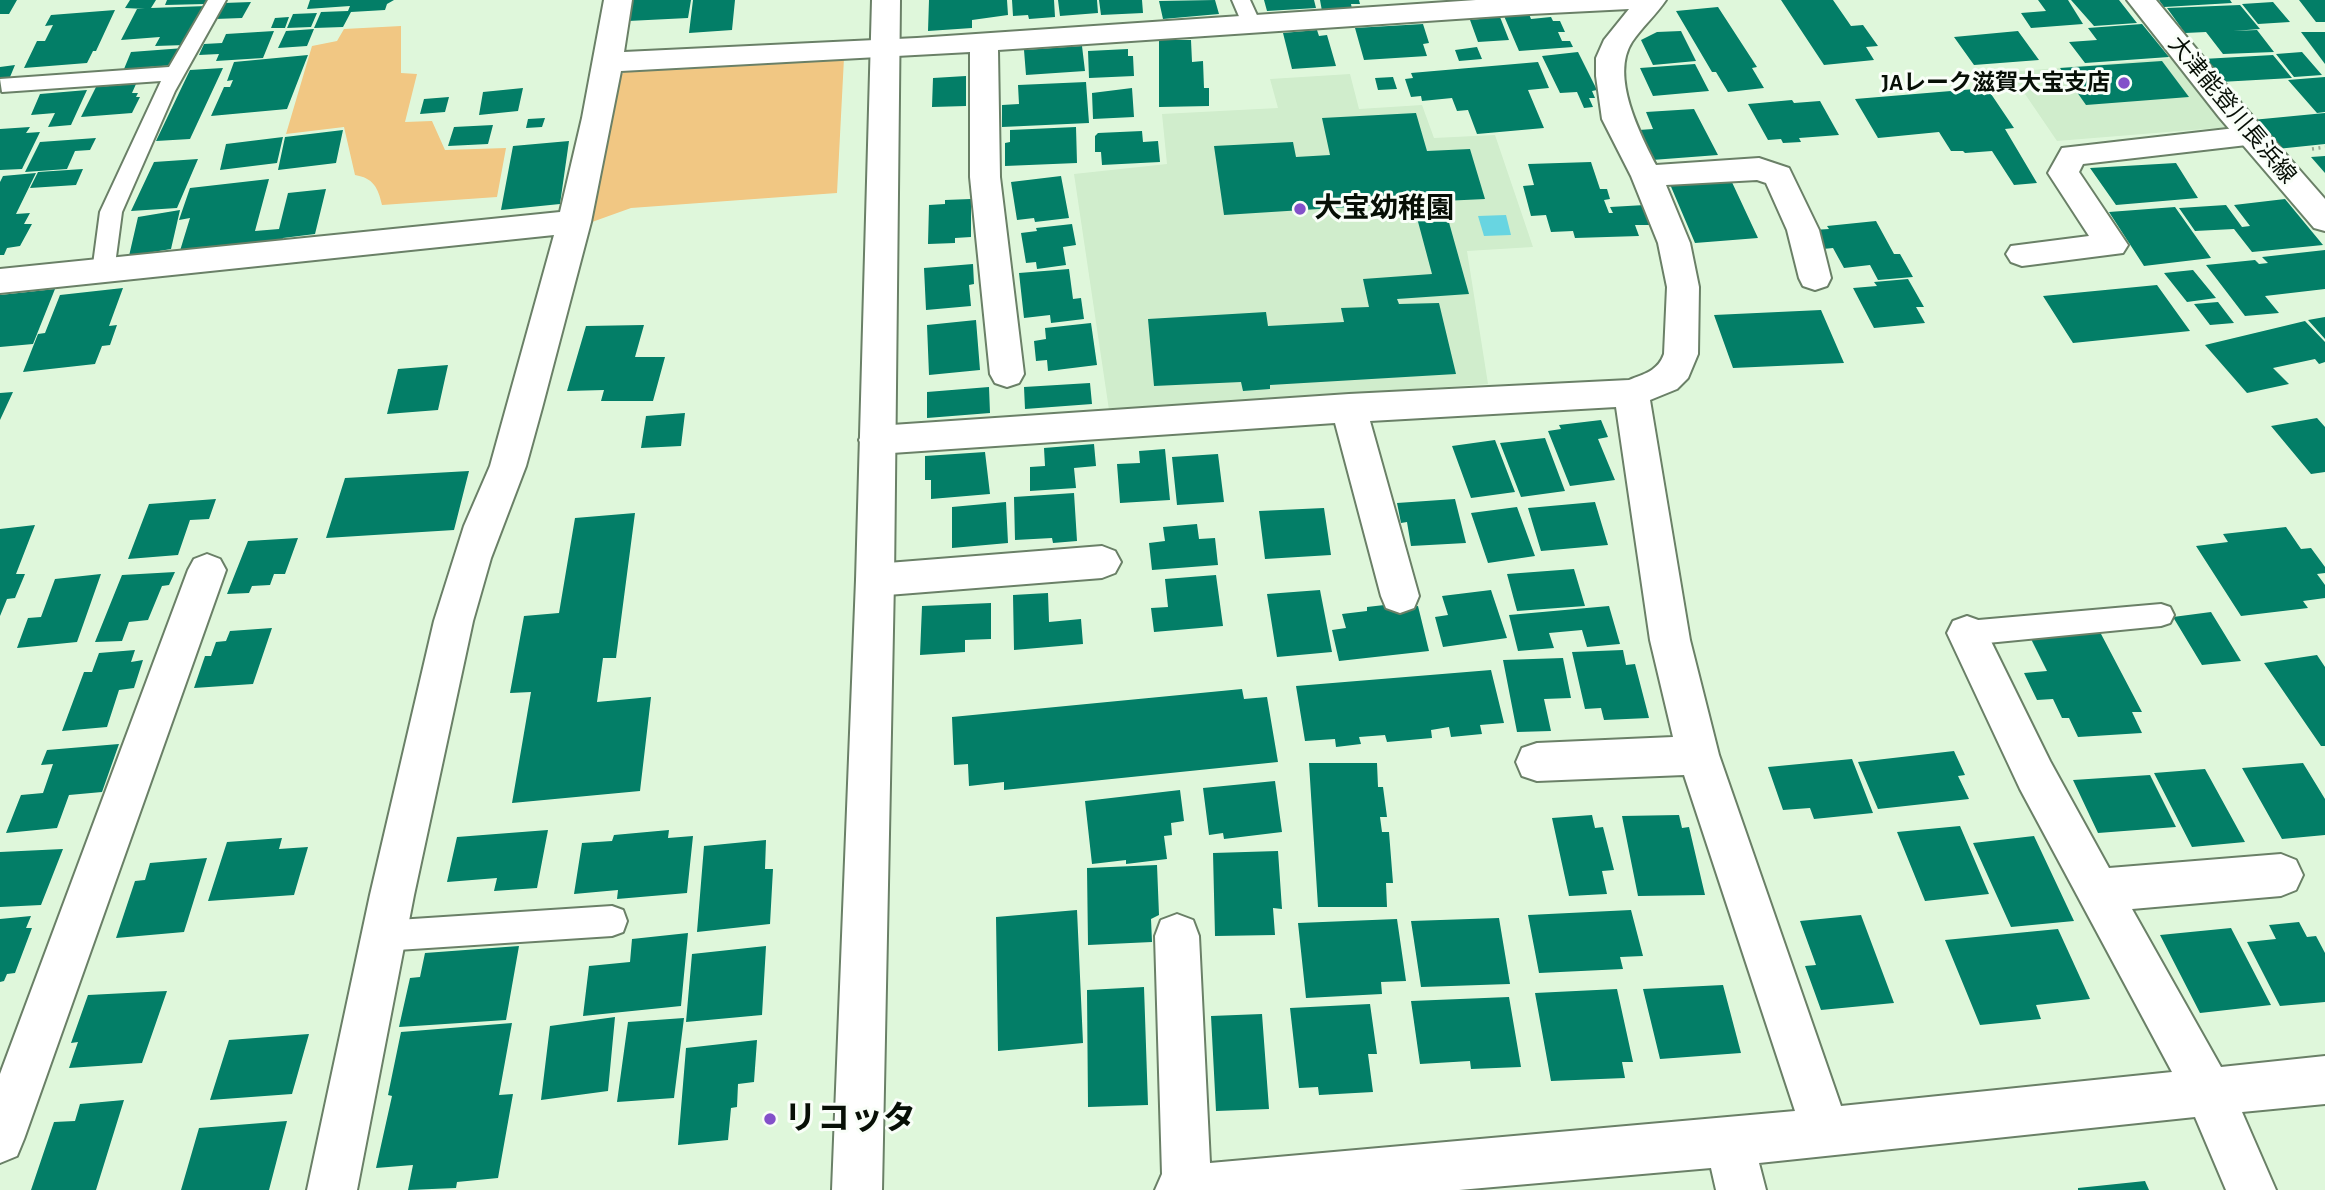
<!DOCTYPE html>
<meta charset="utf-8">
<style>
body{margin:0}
canvas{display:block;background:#dff7db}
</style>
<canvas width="2325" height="1190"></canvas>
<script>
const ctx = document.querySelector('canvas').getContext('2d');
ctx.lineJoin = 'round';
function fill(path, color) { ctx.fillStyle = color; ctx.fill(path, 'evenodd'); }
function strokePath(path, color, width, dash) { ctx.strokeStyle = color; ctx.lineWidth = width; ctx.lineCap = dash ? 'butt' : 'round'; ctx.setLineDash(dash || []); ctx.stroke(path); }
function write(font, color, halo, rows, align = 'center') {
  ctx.font = font + ' "Alegreya Sans","Noto Sans JP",sans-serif'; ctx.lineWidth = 6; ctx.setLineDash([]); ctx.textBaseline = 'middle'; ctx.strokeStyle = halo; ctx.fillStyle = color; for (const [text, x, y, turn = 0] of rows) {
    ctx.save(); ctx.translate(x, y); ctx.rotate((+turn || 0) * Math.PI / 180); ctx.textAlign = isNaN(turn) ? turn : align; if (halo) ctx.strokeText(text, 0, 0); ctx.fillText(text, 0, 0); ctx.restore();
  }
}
const built = new Path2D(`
 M2173 58 2229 127 2057 141 2010 72Z
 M1350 74 1359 109 1422 105 1434 138 1495 135 1533 247 1467 251 1488 384 1109 410 1074 174 1167 164 1162 114 1278 108 1270 79Z`);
const green = new Path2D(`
 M401 26V73L417 74 405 122 432 121 445 150 506 148 497 197 382 205C378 187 373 178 355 175L344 127 286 134 312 46 337 41 344 29Z
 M844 58 837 193 631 208 592 222 614 80 626 71Z`);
const water = new Path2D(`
 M1506 215 1511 235 1484 236 1478 216Z`);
const building = new Path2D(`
 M0 0H17L9 14H0Z
 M130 0H156L151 8 207 6 185 45 155 46 160 37 121 40 137 9H145L125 8Z
 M167 0H207L205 4 165 5Z
 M310 0H394L387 4 385 10 351 12 343 27 314 28 321 12 348 11 350 6 307 9Z
 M632 0H691L688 18 628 21Z
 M693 0H735L732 30 689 33Z
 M929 0H1007L1008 15 972 20V28L928 31Z
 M1012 0H1054L1055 17 1029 19 1028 15 1013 16Z
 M1058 0H1097L1098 13 1060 16Z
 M1099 0H1142L1143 13 1101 15Z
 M1215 0 1219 14 1163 19 1159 1Z
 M1264 0H1314L1316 8 1267 11Z
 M1320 0H1359L1360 4H1351L1352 9 1322 11Z
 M1781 0H1833L1851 26 1863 25 1878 46 1866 47 1874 60 1824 65Z
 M2038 0H2068L2083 24 2031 28 2021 13 2046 11Z
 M2071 0H2119L2137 23 2094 26Z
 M2159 0H2230L2232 3 2164 7Z
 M2299 0H2325V22H2316Z
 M251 2 242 18 215 19 224 3Z
 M2273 2 2290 22 2258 24 2242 4Z
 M2240 5 2260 29 2233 31 2257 30 2274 52 2223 54 2206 32 2185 33 2167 8Z
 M1718 7 1757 67 1752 68 1764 88 1728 92 1716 72H1712L1676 11Z
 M115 10 96 51H93L87 63 24 68 37 41H45L53 25 45 26 51 15Z
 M317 13 311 27 287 28 293 14Z
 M1529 14 1531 19 1551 17 1553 21H1560L1565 32H1558L1562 41H1570L1573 47 1519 51 1504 16Z
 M289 17 285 28H271L275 18Z
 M1500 17 1509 40 1478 42 1470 20Z
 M1423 24 1429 43 1423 44 1427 56 1364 60 1355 28Z
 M2142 24 2169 57 2085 63 2069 42 2097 40 2088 28Z
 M314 29 307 46 278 48 286 31Z
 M1317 30 1319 36 1327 35 1336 66 1292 69 1283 33Z
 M274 31 263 58 216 61 219 54 199 55 204 44 222 43 226 34Z
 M1681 31 1696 61 1653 65 1641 40 1657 32Z
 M2018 31 2039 60 1974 65 1954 37Z
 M2301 32H2325V64Z
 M1159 40H1191L1192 62 1203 61 1204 88H1209V106L1159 107Z
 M1082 46 1085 71 1026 75 1024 50Z
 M1477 47 1482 59 1459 61 1455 50Z
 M184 48 174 65 124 69 131 52Z
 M1128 49V56H1133L1134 76 1089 78 1088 51Z
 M1578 52 1597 90 1592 91 1595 98H1589L1593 107 1584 108 1577 92 1560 93 1542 56Z
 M2302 52 2322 75 2294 77 2276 54Z
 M308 55 287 109 211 116 224 87H230L233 80 227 81 234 62Z
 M2273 55 2292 78 2220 82 2203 59Z
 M2162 61 2189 97 2086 105 2060 68Z
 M1538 62 1549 88 1528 90 1544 128 1477 134 1468 110 1457 111 1452 98 1422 101 1421 96 1411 97 1405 79 1413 78 1411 73Z
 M1695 64 1709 91 1653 96 1640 68Z
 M15 65 10 77 0 78V67Z
 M223 68 190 139 156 141 190 70Z
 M966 76V106L932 107 933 78Z
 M1393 77 1397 89 1378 90 1375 78Z
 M2325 77V112L2317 113 2288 80Z
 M1086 82 1089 123 1002 127V105L1019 104 1018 85Z
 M136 84 132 93H138L136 97H140L132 113 81 117 96 87Z
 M523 88 518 111 479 115 483 92Z
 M1132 88 1134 117 1093 119 1092 93Z
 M1987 88 2014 128 2005 129 2037 183 2014 185 1992 151 1965 153 1963 151H1951L1939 132 1878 138 1855 99Z
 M87 90 71 125 48 127 55 113 31 115 40 94Z
 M449 97 445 112 420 114 424 99Z
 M1792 100 1794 103 1820 101 1839 135 1799 138 1801 142 1783 143 1781 139 1768 140 1748 104Z
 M1694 109 1718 155 1652 160 1639 130 1653 129 1646 112Z
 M1416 113 1427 151 1470 149 1485 199 1443 201 1469 294 1397 299 1399 304 1439 303 1456 374 1270 385V389L1243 391 1241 382 1154 386 1148 319 1266 312 1268 326 1344 322 1341 308 1369 307 1363 279 1432 274 1413 203 1224 215 1214 146 1293 142 1296 157 1330 155 1322 118Z
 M2325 113V144L2277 149 2252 120Z
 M545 118 542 127 526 128 528 119Z
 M493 125 488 144 448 146 454 127Z
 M30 127 26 133 40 132 22 169 0 170V129Z
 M1076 127 1077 163 1005 166V143L1010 142V130Z
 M343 130 336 163 278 170 285 137Z
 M1142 131 1143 142 1158 141 1160 162 1102 165 1101 152H1095V136L1098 133Z
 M283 137 277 163 220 170 226 144Z
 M96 138 90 150 75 151 67 169 25 172 40 142Z
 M569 141 560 204 501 210 513 146Z
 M2325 156V173L2311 157Z
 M198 159 177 208 131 211 154 162Z
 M1591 162 1600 189H1607L1610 199 1604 200 1609 213H1613L1610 207 1645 205 1652 225H1635L1639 236 1575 238 1573 231 1551 232 1546 215 1531 216 1523 186 1534 185 1528 164Z
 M2176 163 2198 198 2116 205 2090 168Z
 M83 169 76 185 30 188 38 172Z
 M36 173 16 214 30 213 24 224H32L20 246 7 248 4 255H0V182L3 176Z
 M1061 176 1069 218 1035 222 1034 218 1017 220 1011 182Z
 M1730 178 1758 238 1695 243 1669 182Z
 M269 179 255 231 279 229 288 193 326 189 315 234 283 238 282 242 179 254 190 218 179 220 190 188Z
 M971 199V237L955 238V243L928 244 929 205 945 204V200Z
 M2285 199 2323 245 2252 252 2234 229 2195 231 2179 208 2226 205 2242 227 2250 226 2234 205Z
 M2175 207 2211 258 2144 266 2109 212Z
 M180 210 171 249 129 256 138 217Z
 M1876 221 1894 254H1900L1913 277 1878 280 1870 265 1844 268 1833 248 1823 249 1813 230 1829 229 1827 226Z
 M1072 224 1076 245 1063 247 1066 265 1037 269 1036 262 1026 263 1021 233 1037 231 1036 228Z
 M2325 250V289L2265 296 2279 313 2245 316 2206 265 2255 260 2259 264 2268 263 2262 257Z
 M973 264 974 284 969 285 971 306 926 310 924 268Z
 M1069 269 1073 299 1081 298 1084 319 1051 323 1050 315 1024 318 1019 273Z
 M2193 270 2216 298 2187 302 2164 273Z
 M1908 279 1924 307H1916L1925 323 1874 328 1853 288 1877 286 1874 282Z
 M2157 285 2190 331 2073 343 2043 296Z
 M123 288 109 326 117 325 110 345 102 346 95 364 23 372 38 334 45 333 60 295Z
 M55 289 33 344 0 347V295Z
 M2218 302 2234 323 2210 325 2194 304Z
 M1821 310 1844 363 1733 368 1714 315Z
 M2325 317V339L2308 320Z
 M976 320 980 370 929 375 927 325Z
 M2305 321 2325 342V362L2319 364 2315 359 2273 368 2289 384 2247 393 2205 345Z
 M1091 323 1097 365 1048 371 1047 360 1036 361 1034 341 1046 339 1045 328Z
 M644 325 635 357H665L653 401H601L604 390 567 391 586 326Z
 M448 365 438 410 387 414 398 369Z
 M1090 383 1092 404 1025 409 1024 387Z
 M989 387 990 413 927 418V392Z
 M13 392 0 420V393Z
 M685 413 681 446 641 448 646 416Z
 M2317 418 2325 427V472L2311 474 2271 426Z
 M1601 420 1608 437 1598 439 1615 480 1570 486 1548 431 1561 429 1559 425Z
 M1545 438 1565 491 1521 497 1500 443Z
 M1495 440 1515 492 1471 498 1452 446Z
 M1094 444 1096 466 1074 468 1076 488 1030 491V467L1045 466 1044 448Z
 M1165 449 1170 500 1120 503 1117 464 1140 463 1139 451Z
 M985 452 990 494 931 499V480H925V456Z
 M1218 454 1224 502 1177 505 1172 457Z
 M469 471 454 530 326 538 345 478Z
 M1074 493 1077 541 1053 543 1052 538 1015 540 1014 497Z
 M216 499 209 519 190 520 178 555 128 559 149 504Z
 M1455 499 1466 543 1411 546 1407 522 1401 523 1397 503Z
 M1006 502 1008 543 952 548V507Z
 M1595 502 1608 545 1541 551 1528 508Z
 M1517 507 1535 556 1488 563 1471 513Z
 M1324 508 1331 555 1265 559 1259 511Z
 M635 513 616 658H603L597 702 651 697 640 791 512 803 531 692 510 693 524 616 559 613 575 518Z
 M1197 524 1199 539 1215 538 1218 565 1152 570 1149 543 1165 541 1163 527Z
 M35 525 16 574H25L15 598 7 599 0 616V529Z
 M2286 527 2301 549 2311 548 2325 567V573L2317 574 2325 585V598L2303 601 2308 608 2241 616 2196 546 2228 542 2223 534Z
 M298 538 285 574H274L270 585 252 586 249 593 227 594 248 541Z
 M1574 569 1585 606 1517 611 1507 574Z
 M175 572 169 585 162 586 148 620 129 622 122 641 95 642 122 575Z
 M101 574 77 642 17 648 28 618 41 617 55 579Z
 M1216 575 1223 626 1154 632 1151 608 1168 607 1165 579Z
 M1320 590 1332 652 1277 657 1267 594Z
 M1491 590 1507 638 1443 647 1435 617 1448 615 1442 596Z
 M1048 593 1049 622 1081 619 1083 644 1014 650 1013 595Z
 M991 603V639L965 640V652L920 655 922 606Z
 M1393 604 1394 608 1418 606 1429 651 1339 661 1332 630 1346 628 1342 614 1367 611V607Z
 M1609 606 1620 644 1587 647 1582 630 1549 633 1554 648 1518 651 1509 615Z
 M2211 612 2241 661 2202 665 2173 617Z
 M272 628 253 684 194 688 205 656H211L216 642 226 641 230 631Z
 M2100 632 2142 712H2132L2142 733 2078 737 2069 718H2062L2053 699 2037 700 2024 673 2047 671 2030 637Z
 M135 650 131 662 143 660 134 688 119 690 107 727 62 731 84 672H92L99 653Z
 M1623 650 1626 665 1635 664 1649 718 1604 720 1601 708 1585 709 1572 652Z
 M2317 655 2325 667V746H2321L2264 663Z
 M1563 658 1571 698 1544 699 1551 731 1517 732 1503 660Z
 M1491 670 1504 723 1480 725 1482 734 1451 737 1449 727 1431 730 1432 738 1387 742 1385 735 1359 737 1361 744 1336 747 1335 739 1305 741 1296 686Z
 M1242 689 1244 699 1267 697 1278 762 1004 790V782L969 786 968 764 954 765 952 717Z
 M119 744 102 792 69 795 57 828 6 833 21 795 43 793 53 764 41 765 47 750Z
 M1954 751 1965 775 1958 776 1969 799 1878 809 1858 762Z
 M1852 759 1873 813 1814 819 1810 808 1783 810 1768 767Z
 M1309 763H1377L1378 787H1383L1387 817H1380L1382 832H1389L1393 883H1386L1387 907H1318Z
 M2303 763 2325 799V835L2282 839 2242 768Z
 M2205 769 2245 842 2192 847 2154 773Z
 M2150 775 2176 827 2098 833 2073 780Z
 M1275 781 1282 832 1224 839 1223 833 1209 835 1203 788Z
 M1180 790 1184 821 1171 823 1172 835 1164 836 1167 859 1126 864V860L1092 864 1085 801Z
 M1592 815 1595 828 1603 827 1614 870 1602 871 1607 894 1569 896 1552 818Z
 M1679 815 1682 828 1689 827 1705 895 1638 896 1622 816Z
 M1960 826 1989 894 1925 901 1897 832Z
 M548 830 537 888 494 891 497 878 447 882 457 837Z
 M669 830 668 838 693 836 687 893 617 899 618 890 574 894 582 843 612 841 614 835Z
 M2034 836 2074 921 2011 927 1973 843Z
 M282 838 279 849 308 847 294 895 208 901 227 842Z
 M766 840 765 869H773L770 924 697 932 704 846Z
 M63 849 41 905 0 907V852Z
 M1278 851 1282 909 1273 908 1275 935 1215 936 1213 853Z
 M207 858 184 932 116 938 135 881 145 880 150 863Z
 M1157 865 1159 915 1151 919 1152 942 1088 945 1087 868Z
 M1077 910 1083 1043 998 1051 996 917Z
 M1631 910 1643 956 1620 957 1623 969 1539 973 1528 915Z
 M1861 915 1894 1003 1821 1010 1805 966 1816 965 1800 921Z
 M31 916 26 928H32L15 973 7 974 4 981 0 982V919Z
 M1499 918 1510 984 1421 987 1411 921Z
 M1397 919 1406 981 1381 982 1382 994 1306 998 1298 923Z
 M2299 922 2307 937 2316 936 2325 953V1002L2280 1006 2247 942 2276 939 2269 925Z
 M2231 928 2271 1005 2200 1013 2160 935Z
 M2058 929 2090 999 2036 1005 2041 1019 1980 1025 1945 940Z
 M688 933 681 1006 583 1016 589 966 630 962 632 939Z
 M519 946 506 1020 399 1027 410 978 420 977 425 953Z
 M766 946 762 1015 686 1022 692 954Z
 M1723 985 1741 1053 1660 1059 1643 989Z
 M1144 987 1148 1105 1088 1107 1087 990Z
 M1617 989 1633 1062H1622L1625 1078 1551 1081 1535 993Z
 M167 991 142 1063 69 1068 78 1042 71 1043 88 995Z
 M1509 997 1521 1067 1471 1069 1470 1061 1420 1064 1411 1001Z
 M1370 1004 1377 1054H1368L1373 1092 1319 1095 1318 1087 1299 1088 1290 1008Z
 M1262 1014 1269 1109 1216 1111 1211 1016Z
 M615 1017 608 1091 541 1100 550 1026Z
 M684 1018 674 1098 617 1102 628 1022Z
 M512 1023 499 1095 513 1094 498 1178 457 1182 456 1188 408 1190 413 1165 376 1168 392 1096 388 1095 401 1032Z
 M309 1034 292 1094 210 1100 229 1040Z
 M757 1040 754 1082 738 1084 737 1107 731 1108 728 1140 678 1145 686 1048Z
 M124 1100 96 1190H31L54 1122 75 1121 80 1104Z
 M287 1121 269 1190H181L199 1128Z
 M2145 1181 2149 1190H2078V1188Z`);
const path = new Path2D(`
 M2312 149 2325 147`);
const service = new Path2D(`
 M208 0H226L175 91 122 212 114 272 111 278 103 280 95 278 92 272 100 212 161 81 2 92 0 79 169 67Z
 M1232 0H1250L1261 24 1258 28H1244Z
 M2161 604 2170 607 2174 615 2170 623 2161 626 1967 645 1958 641 1954 633 1958 625 1967 621Z
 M612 906 623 910 627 921 623 932 612 936 382 951 371 947 367 936 371 925 382 921Z`);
const minor = new Path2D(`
 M604 0H632L624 52 917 38 1476 0H1666C1656 15 1642 27 1632 42 1610 76 1640 134 1656 165L1759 158 1789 168 1819 230 1831 278 1827 286 1815 290 1803 286 1799 278 1787 230 1766 183 1757 180 1666 185 1690 243 1699 287 1698 354 1688 378 1677 389 1650 400 1690 640 1719 755 1841 1106 2172 1072 2020 789 1947 633 1953 621 1967 616 1981 621 2050 761 2109 868 2281 854 2296 860 2303 875 2296 890 2281 896 2132 909 2221 1067 2325 1056V1104L2242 1112 2276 1190H2226L2195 1117 1759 1163 1766 1190H1716L1711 1168 1459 1190H1155L1162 1174 1155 936 1161 920 1177 914 1193 920 1199 936 1210 1163 1795 1111 1684 775 1537 781 1522 776 1516 762 1522 748 1537 743 1673 737 1650 640 1616 407 1370 421 1419 596 1414 608 1400 613 1386 608 1381 596 1335 423 877 454 864 450 859 440 864 430 877 426 1349 394 1629 380C1644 374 1658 371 1664 354L1667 287 1658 243 1631 176 1602 119 1596 76V58L1604 40 1629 9 1530 14 998 50 1000 177 1024 374 1019 383 1007 387 995 383 990 374 970 177V52L621 71 591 222 542 408 526 466 491 558 473 621 414 895 357 1190H307L370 895 434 621 464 526 490 466 554 235 0 293V269L560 212 582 118Z
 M2253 126 2264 129 2268 136 2264 143 2083 164 2079 172 2128 245 2123 253 2022 266 2011 262 2006 254 2011 246 2089 236 2048 173 2062 148Z
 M1102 546 1115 551 1121 562 1115 573 1102 578 875 596 861 592 856 580 861 568 875 564Z
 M207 554 220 559 226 570 24 1139 17 1156 0 1163V1074L188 570 194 559Z`);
const tertiary = new Path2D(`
 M872 0H900L894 580 882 1190H832L856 580Z`);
const primary = new Path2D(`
 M2127 0H2156L2241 103 2325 199V231L2314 228 2219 117Z`);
const markers = [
 [2124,83,7,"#8351c9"],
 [1300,209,7,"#8351c9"],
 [770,1119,7,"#8351c9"]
];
const farPoinames = [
 ["JAレーク滋賀大宝支店",2110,83]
];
const farStreetnames = [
 ["大津能登川長浜線",2232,110,50]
];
const poiNames = [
 ["大宝幼稚園",1314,209]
];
const nearPoinames = [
 ["リコッタ",784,1119]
];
fill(built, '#d0edcc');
fill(green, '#f1c783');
fill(water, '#68d5e1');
fill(building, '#037e67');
strokePath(service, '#6a8067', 4);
strokePath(minor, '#6a8067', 4);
strokePath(tertiary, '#6a8067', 4);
strokePath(primary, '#6a8067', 4);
strokePath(path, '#98ab95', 3.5, [2, 4.5]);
fill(service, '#fff');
fill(minor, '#fff');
fill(tertiary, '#fff');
fill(primary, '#fff');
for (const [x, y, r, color] of markers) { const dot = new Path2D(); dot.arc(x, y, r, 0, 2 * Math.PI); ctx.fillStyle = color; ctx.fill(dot); strokePath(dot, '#f9fef8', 2.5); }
write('bold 23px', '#070f06', '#f9fef8', farPoinames, 'right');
write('23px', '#070f06', '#f9fef8', farStreetnames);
write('bold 28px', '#070f06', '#f9fef8', poiNames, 'left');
write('bold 33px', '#070f06', '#f9fef8', nearPoinames, 'left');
</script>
